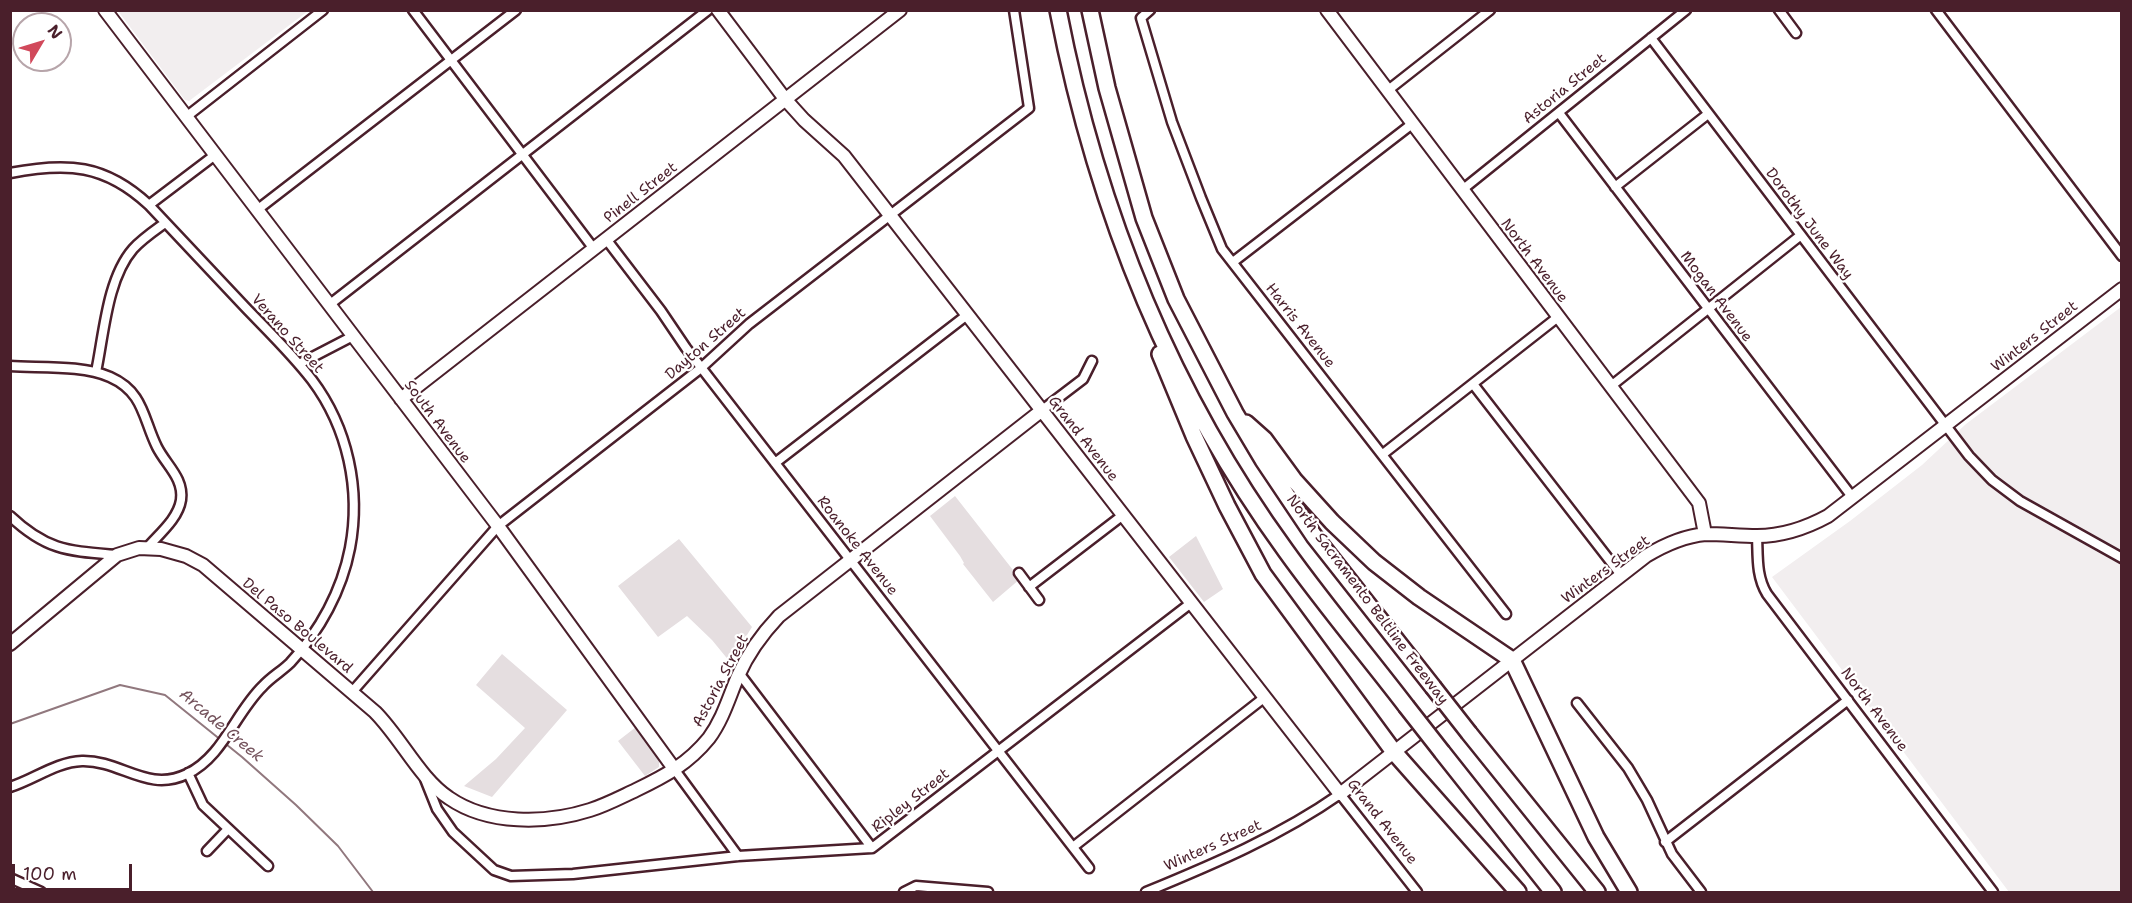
<!DOCTYPE html>
<style>
body{margin:0}
#map{position:relative;width:2132px;height:903px;overflow:hidden;background:#fff;font-family:"Shantell Sans",sans-serif}
canvas{display:block}
.frame{position:absolute;inset:0;border:12px solid #4a1f2b;pointer-events:none}
.north{position:absolute;left:12px;top:12px;width:60px;height:60px;box-sizing:border-box;background:#fff;border:2px solid #b7a5aa;border-radius:50%;rotate:52deg;font-size:16px;font-weight:700;line-height:24px;text-align:center;color:#4a1f2b}
.north::after{content:'';display:block;margin:auto;width:21px;height:27px;background:#d1495b;clip-path:polygon(50% 0,100% 100%,50% 72%,0 100%)}
.scale{position:absolute;left:12px;top:864px;width:120px;height:27px;box-sizing:border-box;border:3px solid #4a1f2b;border-top:0;padding-left:8px;font-size:18px;line-height:21px;white-space:nowrap;color:#4a1f2b;-webkit-text-stroke:4px #fff;paint-order:stroke}
</style>
<div id="map">
<canvas width="2132" height="903"></canvas>
<div class="frame"></div>
<div class="north">N</div>
<div class="scale">100 m</div>
</div>
<script>
const ctx = document.querySelector('canvas').getContext('2d');
ctx.lineJoin = 'round';
function fill(path, color) { ctx.fillStyle = color; ctx.fill(path, 'evenodd'); }
function strokePath(path, color, width, dash) { ctx.strokeStyle = color; ctx.lineWidth = width; ctx.lineCap = dash ? 'butt' : 'round'; ctx.setLineDash(dash || []); ctx.stroke(path); }
function write(font, color, halo, rows, align = 'center') {
  ctx.font = font + ' "Shantell Sans",sans-serif'; ctx.lineWidth = 4.5; ctx.setLineDash([]); ctx.textBaseline = 'middle'; ctx.strokeStyle = halo; ctx.fillStyle = color; for (const [text, x, y, turn = 0] of rows) {
    ctx.save(); ctx.translate(x, y); ctx.rotate((+turn || 0) * Math.PI / 180); ctx.textAlign = isNaN(turn) ? turn : align; if (halo) ctx.strokeText(text, 0, 0); ctx.fillText(text, 0, 0); ctx.restore();
  }
}
const built = new Path2D(`
 M118 11H308L189 101 185 100Z
 M2121 307V892H2009L1772 577 1850 521 1922 465 1966 424Z`);
const green = new Path2D(`
 M955 496 1020 579 993 602 963 564 964 563 960 556 930 516Z
 M1196 536 1223 589 1204 602 1169 557Z
 M679 539 752 627 730 662 712 640 687 616 658 637 618 586Z
 M502 654 567 710 492 797 464 786 496 759 525 728 476 685Z
 M636 727 659 758V767L645 776 618 741Z`);
const stream = new Path2D(`
 M10 724 120 685 165 695 242 757 296 805 338 846 373 892`);
const street = new Path2D(`
 M413 10 594 249
 M1150 10 1141 18 1172 122 1201 198 1222 249 1506 614
 M1779 10 1796 33
 M1936 10 2122 256
 M1651 38 1969 456 1992 480 2020 501 2122 558
 M1387 91 1490 10
 M1559 113 1853 498
 M186 117 323 10
 M10 173C67 162 105 164 149 205 181 239 213 273 245 307 268 331 292 354 312 380 348 428 361 490 350 548 342 590 320 631 290 663 282 671 271 677 263 686 235 713 223 757 187 774 147 793 121 760 82 761 56 762 35 779 10 787
 M1615 187 1708 114
 M1462 190 1686 10
 M149 205 215 155
 M257 210 516 10
 M606 239 661 311 686 348 1089 868
 M1233 262 1412 124
 M329 305 708 10
 M299 364 353 336
 M10 366C41 368 83 365 110 377 144 392 143 419 157 447 166 465 184 478 181 500 178 519 159 534 147 548
 M96 372C104 334 107 279 133 249 142 239 154 231 165 223
 M1473 384 1621 575
 M1611 386 1801 235
 M1041 411 1083 379 1092 361
 M1383 454 1558 317
 M775 463 967 315
 M10 516C47 551 69 551 117 555
 M1757 536C1758 556 1756 576 1767 594L1993 892
 M1019 573 1039 600
 M1029 587 1123 515
 M739 673 872 848
 M352 692 498 526 701 368 749 324 1029 108 1014 10
 M1577 703 1628 768 1647 800 1672 854 1701 892
 M675 770 738 856
 M188 773 203 805 268 866
 M425 779 437 809 453 832 494 870 511 876 573 874 738 856 872 848 1191 603
 M1665 842 1848 700
 M1073 847 1265 697
 M207 851 228 829
 M10 878 41 892
 M904 892 916 886 988 892
 M1146 892C1214 864 1280 836 1340 794L1417 892`);
const secondary = new Path2D(`
 M105 10 498 526 675 770
 M718 10 785 99 804 120 844 156 1340 794 1646 556C1664 545 1684 536 1706 534 1723 534 1740 536 1757 536 1783 536 1806 528 1828 516L2122 289
 M1327 10 1699 503 1705 534
 M401 399 900 10
 M10 644 117 555 139 548 161 549 186 556 203 565 375 712C401 738 420 779 449 798 488 825 546 824 590 810 606 805 621 797 636 790 665 776 688 764 709 738 723 719 729 697 738 676 748 653 762 634 779 616L1041 411`);
const highway = new Path2D(`
 M1058 10C1096 206 1168 389 1286 551 1324 604 1366 654 1406 706
 M1090 10 1107 88 1144 218 1176 299 1235 413 1263 460 1314 536 1433 687
 M1160 354 1194 436 1227 506 1263 574 1394 752 1518 892
 M1246 423 1264 439 1294 480 1332 522 1374 562 1419 597 1512 660 1596 837 1629 892
 M1469 733 1597 892
 M1442 752 1553 892`);
const highwayBridge = new Path2D(`
 M1433 687 1469 733
 M1406 706 1442 752`);
const streetNames = [
 ["Astoria Street",1565,89,-39],
 ["Pinell Street",641,193,-38],
 ["Dorothy June Way",1809,224,53],
 ["North Avenue",1534,261,53],
 ["Mogan Avenue",1716,297,53],
 ["Harris Avenue",1300,326,52],
 ["Verano Street",287,334,48],
 ["Winters Street",2035,337,-38],
 ["Dayton Street",706,344,-41],
 ["South Avenue",437,422,53],
 ["Grand Avenue",1083,439,52],
 ["Roanoke Avenue",857,546,52],
 ["Winters Street",1606,570,-36],
 ["North Sacramento Beltline Freeway",1367,600,53],
 ["Del Paso Boulevard",297,626,40],
 ["Astoria Street",721,681,-62],
 ["North Avenue",1874,710,53],
 ["Ripley Street",911,801,-38],
 ["Grand Avenue",1382,822,52],
 ["Winters Street",1213,846,-24]
];
const waterNames = [
 ["Arcade Creek",221,726,40]
];
fill(built, '#f2eeef');
fill(green, '#e5dee0');
strokePath(stream, '#91787e', 2);
strokePath(street, '#4a1f2b', 13);
strokePath(secondary, '#4a1f2b', 16);
strokePath(highway, '#4a1f2b', 20);
strokePath(street, '#fff', 8);
strokePath(secondary, '#fff', 12);
strokePath(highway, '#fff', 15);
strokePath(highwayBridge, '#4a1f2b', 20, []);
strokePath(highwayBridge, '#fff', 15);
write('15px', '#4a1f2b', '#fff', streetNames);
write('italic 16px', '#74535c', '#fff', waterNames);
</script>
